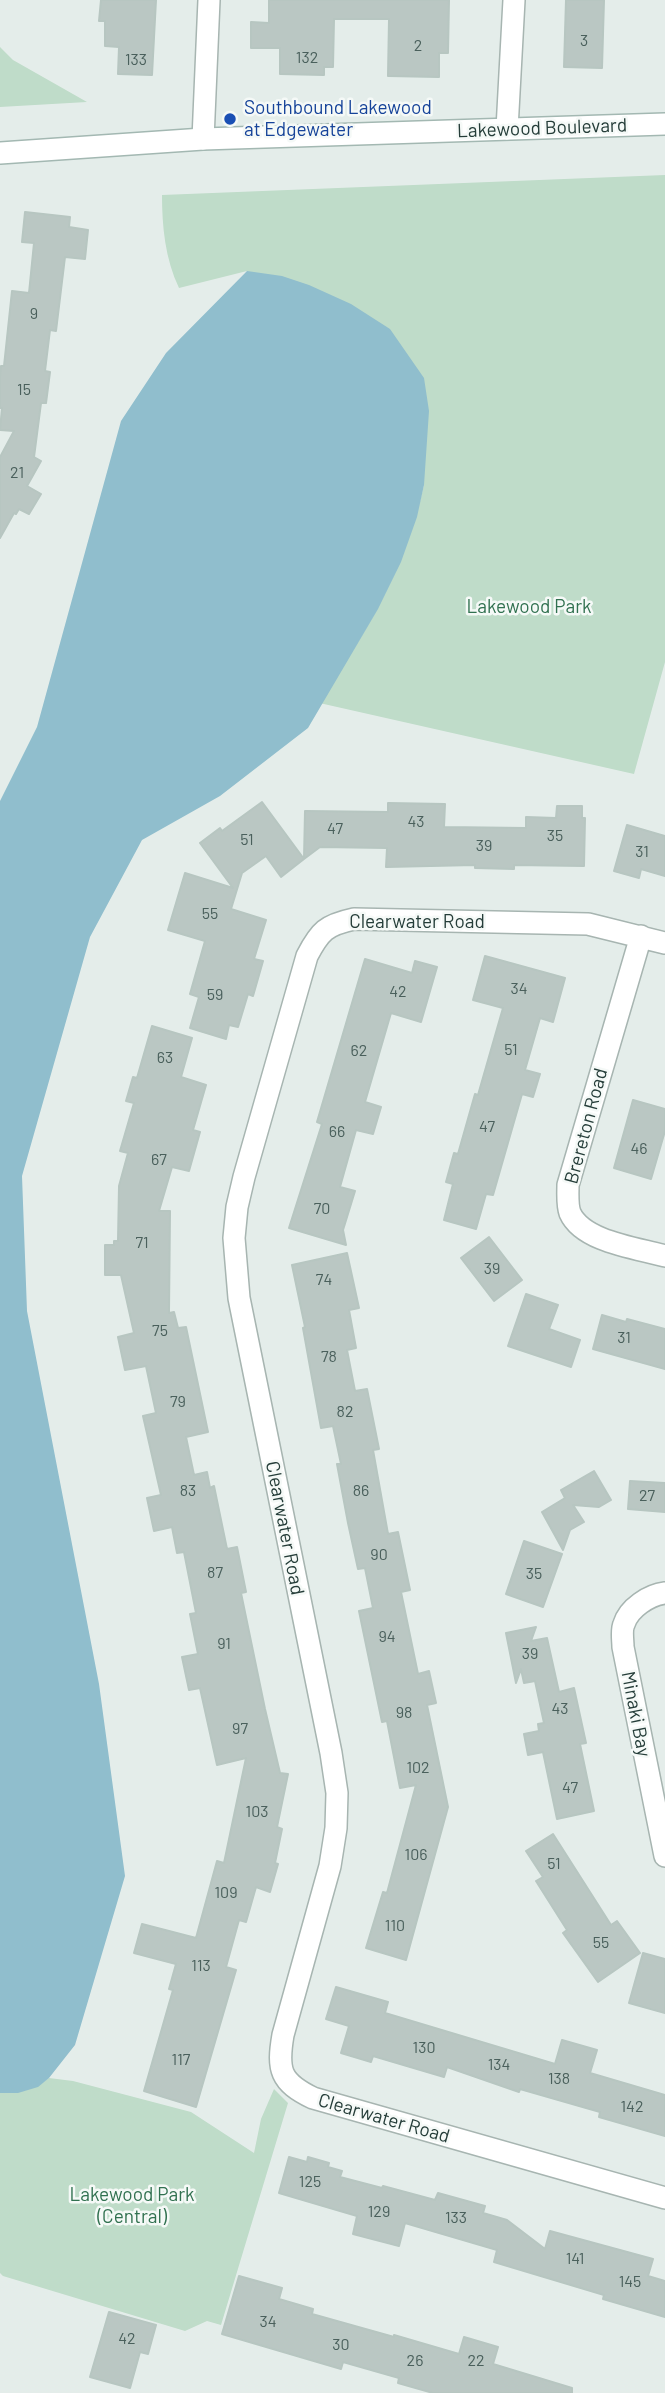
<!DOCTYPE html>
<style>
body{margin:0}
canvas{display:block;background:#e4edea}
</style>
<canvas width="665" height="2393"></canvas>
<script>
const ctx = document.querySelector('canvas').getContext('2d');
ctx.lineJoin = 'round';
function fill(path, color) { ctx.fillStyle = color; ctx.fill(path, 'evenodd'); }
function strokePath(path, color, width, dash) { ctx.strokeStyle = color; ctx.lineWidth = width; ctx.lineCap = dash ? 'butt' : 'round'; ctx.setLineDash(dash || []); ctx.stroke(path); }
function write(font, color, halo, rows, align = 'center') {
  ctx.font = font + ' Barlow,sans-serif'; ctx.lineWidth = 5; ctx.setLineDash([]); ctx.textBaseline = 'middle'; ctx.strokeStyle = halo; ctx.fillStyle = color; for (const [text, x, y, turn = 0] of rows) {
    ctx.save(); ctx.translate(x, y); ctx.rotate((+turn || 0) * Math.PI / 180); ctx.textAlign = isNaN(turn) ? turn : align; if (halo) ctx.strokeText(text, 0, 0); ctx.fillText(text, 0, 0); ctx.restore();
  }
}
const green = new Path2D(`
 M0 47 13 60 87 102 0 107Z
 M665 175V662L634 774 315 702C366 638 406 566 424 485L247 271 179 288C165 259 162 226 162 195Z
 M49 2078 73 2081 191 2112 254 2153 261 2119 274 2089 288 2103 221 2325 207 2321 185 2331 3 2276 0 2273V2093C20 2093 33 2090 49 2078Z`);
const water = new Path2D(`
 M247 271 282 276 309 285 351 304 390 329 424 378 429 411 424 485 417 517 401 562 378 609 308 728 220 796 142 840 90 937 22 1176 27 1311 99 1684 125 1876 75 2045 49 2078 38 2087 18 2093H0V801L37 727 121 421 166 353Z`);
const building = new Path2D(`
 M101 0H156L152 75 118 74 119 47 105 46V21H99Z
 M269 0H449L448 53H439V77L388 76 389 19H334L333 67H324V75L280 74V48H251V22L269 23Z
 M566 0H604L602 68 564 67Z
 M25 212 70 217 69 227 88 230 85 259 65 257 56 331 50 330 45 371 50 372 46 403H41L34 457 41 461 27 486 41 494 29 514 19 509 16 514 14 513 0 538V457L14 431 0 430 2 408H0V377L1 366H4L12 291 29 293 34 243 22 242Z
 M262 802 304 859 281 877 266 856 242 873 231 909 266 920 254 959 263 961 253 996 248 994 238 1027 229 1025 226 1039 190 1028 199 997 190 994 205 941 168 930 185 873 233 888 200 843 220 828 222 831Z
 M388 803 445 804 444 827 526 828V817L556 818 557 806H582V818H585L584 866 514 865V869L475 868V865L386 867 387 848 320 847 304 859 305 811 388 812Z
 M627 825 665 836V876L641 869 639 878 614 871Z
 M485 956 565 978 553 1022 540 1018 525 1070 540 1074 533 1097 522 1094 493 1195 486 1194 476 1229 444 1220 453 1184 446 1182 454 1153 458 1154 475 1094 478 1095 503 1008 473 1000Z
 M365 959 412 973 415 961 437 967 421 1022 391 1013 365 1102 381 1107 373 1134 356 1130 340 1187 355 1191 343 1230 346 1245 289 1228 322 1124 317 1122Z
 M152 1026 192 1038 181 1077 206 1085 193 1130 200 1132 189 1171 172 1167 159 1211H170L169 1313 174 1312 178 1328 186 1327 208 1432 186 1437 194 1475 207 1472 210 1488 214 1486 227 1549 237 1547 246 1592 241 1593 265 1709 280 1773 288 1774 277 1827 282 1829 275 1863 278 1864 270 1892 256 1887 246 1922 239 1920 226 1967 236 1970 196 2107 144 2091 173 1990 169 1989 176 1964 134 1953 142 1924 196 1938 217 1861 224 1863 246 1758 217 1765 200 1688 189 1690 182 1657 198 1654 190 1614 196 1613 184 1552 177 1553 172 1527 154 1531 147 1498 161 1495 143 1416 156 1413 146 1366 125 1370 118 1337 134 1333 121 1275H105V1245H114V1241H118L119 1186 128 1153 120 1151 134 1103 126 1101 133 1077 137 1078Z
 M633 1100 665 1109V1131L651 1179 614 1168Z
 M489 1237 522 1280 494 1301 461 1258Z
 M347 1253 359 1308 349 1310 356 1348 347 1350 355 1391 367 1389 379 1449 373 1450 388 1534 398 1532 410 1590 401 1592 418 1674 429 1671 436 1703 427 1705 448 1807 406 1960 366 1948 383 1892 387 1893 416 1785 400 1788 387 1721 382 1722 359 1611 373 1608 365 1568 358 1569 348 1523 337 1464H341L333 1426 321 1428 303 1328 305 1327 292 1265Z
 M526 1294 558 1305 549 1329 580 1340 571 1367 508 1346Z
 M602 1315 626 1322 627 1319 665 1329V1369L593 1349Z
 M594 1471 611 1500 599 1507 573 1505 584 1522 570 1530 563 1550 542 1512 565 1498 561 1490Z
 M630 1481 665 1483V1512L628 1509Z
 M524 1541 562 1554 543 1607 506 1594Z
 M536 1627 531 1641 547 1638 559 1692 574 1688 586 1743 580 1744 594 1811 557 1819 543 1752 528 1755 524 1734 539 1731 538 1724 544 1723 535 1681 524 1683 521 1669 516 1683 506 1633Z
 M553 1834 611 1925 617 1921 640 1953 598 1982 563 1933 567 1930 536 1881 543 1877 526 1851Z
 M643 1953 665 1959V2013L629 2003Z
 M336 1987 388 2002 385 2013 555 2064 562 2040 597 2050 590 2073 665 2095V2136L599 2117 600 2112 520 2089 519 2092 447 2067 444 2077 373 2056 371 2062 341 2053 349 2026 326 2019Z
 M289 2157 307 2162 308 2157 329 2163 328 2167 342 2171 340 2177 382 2188 383 2186 435 2200 438 2193 485 2206 483 2213 507 2220 545 2249 550 2231 653 2259 648 2276 665 2281V2317L603 2299 604 2295 494 2262 497 2250 405 2223 399 2246 353 2234 357 2216 279 2193Z
 M239 2276 282 2288 279 2299 313 2309 312 2314 394 2337V2335L459 2354 464 2337 498 2347 493 2364 572 2388V2393H433L398 2383 399 2378 343 2362 341 2369 222 2334Z
 M109 2312 156 2325 148 2354 140 2352 130 2388 90 2377Z`);
const street = new Path2D(`
 M507 129 514 0
 M203 139 209 0
 M641 936 568 1185C568 1194 567 1205 570 1213 583 1242 637 1248 665 1256
 M665 943 588 924 354 919C326 925 320 931 307 956L244 1177 237 1207 234 1238 239 1298 331 1753 337 1793 336 1828 330 1866 283 2035C277 2070 280 2082 313 2098L665 2198
 M665 1593C649 1595 629 1608 624 1624 621 1630 623 1640 623 1647L665 1856`);
const secondary = new Path2D(`
 M0 153 203 139 665 124`);
const markers = [
 [230,119,7,"#1a4fb4"]
];
const numberNames = [
 ["3",584,41],
 ["2",418,46],
 ["132",307,58],
 ["133",136,60],
 ["9",34,314],
 ["15",24,390],
 ["21",17,473],
 ["43",416,822],
 ["47",335,829],
 ["35",555,836],
 ["51",247,840],
 ["39",484,846],
 ["31",642,852],
 ["55",210,914],
 ["34",519,989],
 ["42",398,992],
 ["59",215,995],
 ["51",511,1050],
 ["62",359,1051],
 ["63",165,1058],
 ["47",487,1127],
 ["66",337,1132],
 ["46",639,1149],
 ["67",159,1160],
 ["70",322,1209],
 ["71",142,1243],
 ["39",492,1269],
 ["74",324,1280],
 ["75",160,1331],
 ["31",624,1338],
 ["78",329,1357],
 ["79",178,1402],
 ["82",345,1412],
 ["83",188,1491],
 ["86",361,1491],
 ["27",647,1496],
 ["90",379,1555],
 ["87",215,1573],
 ["35",534,1574],
 ["94",387,1637],
 ["91",224,1644],
 ["39",530,1654],
 ["43",560,1709],
 ["98",404,1713],
 ["97",240,1729],
 ["102",418,1768],
 ["47",570,1788],
 ["103",257,1812],
 ["106",416,1855],
 ["51",554,1864],
 ["109",226,1893],
 ["110",395,1926],
 ["55",601,1943],
 ["113",201,1966],
 ["130",424,2048],
 ["117",181,2060],
 ["134",499,2065],
 ["138",559,2079],
 ["142",632,2107],
 ["125",310,2182],
 ["129",379,2212],
 ["133",456,2218],
 ["141",575,2259],
 ["145",630,2282],
 ["34",268,2322],
 ["42",127,2339],
 ["30",341,2345],
 ["26",415,2361],
 ["22",476,2361]
];
const transitNames = [
 ["Southbound Lakewood",244,108],
 ["at Edgewater",244,130]
];
const streetNames = [
 ["Lakewood Boulevard",542,128,-2],
 ["Clearwater Road",417,922],
 ["Brereton Road",586,1126,-75],
 ["Clearwater Road",285,1528,79],
 ["Minaki Bay",636,1714,79],
 ["Clearwater Road",384,2118,16]
];
const parkNames = [
 ["Lakewood Park",529,607],
 ["Lakewood Park",132,2195],
 ["(Central)",132,2217]
];
fill(green, '#bfdcc9');
fill(water, '#90becd');
fill(building, '#bac7c3');
strokePath(building, '#b7c6c1', 2);
strokePath(street, '#a7b5b1', 24);
strokePath(secondary, '#a3b8b2', 24);
strokePath(street, '#fff', 21);
strokePath(secondary, '#fff', 21);
for (const [x, y, r, color] of markers) { const dot = new Path2D(); dot.arc(x, y, r, 0, 2 * Math.PI); ctx.fillStyle = color; ctx.fill(dot); strokePath(dot, '#f5f9f7', 2.5); }
write('16px', '#4a605c', null, numberNames);
write('19px', '#164399', '#f5f9f7', transitNames, 'left');
write('19px', '#253d39', '#f5f9f7', streetNames);
write('19px', '#317150', '#f5f9f7', parkNames);
</script>
